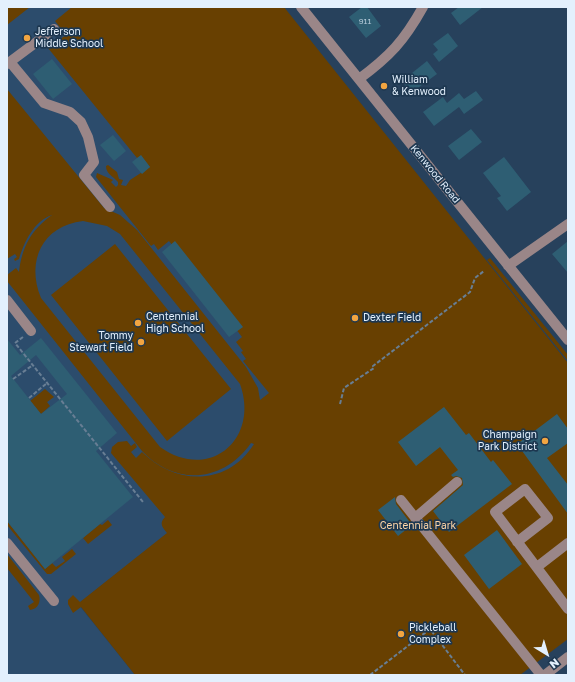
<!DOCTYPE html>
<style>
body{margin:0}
#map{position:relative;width:575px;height:682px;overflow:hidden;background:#27415c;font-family:"Golos Text",sans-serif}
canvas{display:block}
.frame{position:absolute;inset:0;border:8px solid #e3f0fd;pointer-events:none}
.north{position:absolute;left:527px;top:634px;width:40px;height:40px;-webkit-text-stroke:3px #1d3750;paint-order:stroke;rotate:142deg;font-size:11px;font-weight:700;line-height:16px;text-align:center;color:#e3f0fd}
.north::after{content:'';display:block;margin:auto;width:14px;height:18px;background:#e3f0fd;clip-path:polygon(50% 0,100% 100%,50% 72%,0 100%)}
</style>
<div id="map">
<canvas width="575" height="682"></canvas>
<div class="frame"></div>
<div class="north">N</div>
</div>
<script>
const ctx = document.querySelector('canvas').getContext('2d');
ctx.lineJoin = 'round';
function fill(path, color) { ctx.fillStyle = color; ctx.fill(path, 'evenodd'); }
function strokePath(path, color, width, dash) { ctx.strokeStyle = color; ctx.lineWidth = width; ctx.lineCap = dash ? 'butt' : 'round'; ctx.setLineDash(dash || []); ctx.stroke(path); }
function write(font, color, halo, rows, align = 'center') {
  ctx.font = font + ' "Golos Text",sans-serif'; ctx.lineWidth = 3.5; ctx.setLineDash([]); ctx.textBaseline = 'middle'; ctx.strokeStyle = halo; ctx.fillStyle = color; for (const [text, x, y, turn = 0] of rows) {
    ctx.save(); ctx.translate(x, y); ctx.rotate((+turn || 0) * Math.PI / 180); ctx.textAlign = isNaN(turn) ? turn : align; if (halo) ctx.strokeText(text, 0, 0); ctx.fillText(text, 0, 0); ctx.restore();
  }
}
const built = new Path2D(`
 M7 7H260L332 403 78 604 135 675H7Z`);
const green = new Path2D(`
 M7 7H30L7 25Z
 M72 7H284L568 363V639L520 675H135L81 607 73 613 68 604V600L73 595 80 602 167 533C162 527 159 523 165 517L111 453 112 447 118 442 127 441 131 446 135 443 137 447 131 452 136 458 142 452C175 485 227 487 254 444L251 443C223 483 175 486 142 451L7 281V275L16 268 19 272C22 247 31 230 52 215 34 221 24 242 19 259L15 261 14 259 17 257 15 254 7 259V89L104 208 120 215 137 230 246 367 258 388 260 400 269 393 243 361 246 359 241 352 243 351 236 342 242 337 169 241 158 250 154 244 151 246 96 177 97 173 113 180 111 182 116 187 118 185V182C113 176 106 174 106 166L108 165 117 172 119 179 123 180 121 185 126 186 130 180 150 167 141 156 137 158 48 48 66 35 55 21ZM83 221 107 226 120 234 240 384C260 440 209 482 160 447L41 298C26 261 42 226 83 221Z
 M115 244 231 389 167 441 51 295Z
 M490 258 568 355V361L487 260Z
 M45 389 54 397 47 402 50 406 41 414 30 401Z
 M108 520 112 525 88 544 83 538 100 524 102 525Z
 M7 521 45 569 52 563 56 567 65 561 62 557 72 549 76 554 51 574H47L7 525Z
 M7 554 39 595C41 602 38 609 30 610L28 606 34 602 7 568Z`);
const building = new Path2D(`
 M362 7H367L381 26 366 38 349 17Z
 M459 7H483L460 25 451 13Z
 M448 33 458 46 439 62 433 54 438 50 433 44Z
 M52 59 72 84 53 99 33 74Z
 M427 61 437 74 411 93 402 81Z
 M476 91 483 100 464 114 459 107 434 126 423 112 443 97 447 103 459 93 464 99Z
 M471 129 482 142 459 160 448 146Z
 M113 135 126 151 114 161 100 145Z
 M141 155 150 167 142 174 132 162Z
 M504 157 531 192 507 211 497 198 501 196 483 173Z
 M175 241 243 327 229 337 162 252Z
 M568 241V273L552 254Z
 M41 338 117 433 96 451 133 497 45 569 7 521V339L20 355ZM36 355 67 394 41 414 11 376Z
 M444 407 466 435 469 433 491 462 493 460 512 484 449 532 433 511 463 485 462 478 456 476 453 477 451 475 458 470 440 447 416 466 398 442Z
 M557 414 568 429V443L547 458 568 485V514L517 444Z
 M395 497 396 504 412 525 398 536 378 510Z
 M497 530 522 564 489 589 464 555Z`);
const path = new Path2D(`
 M23 337 15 343 143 502
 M13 379 33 365
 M29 398 47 383
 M340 404 344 388 374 368 373 366 470 292 475 278 484 271
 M370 675 430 629 465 675`);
const minor = new Path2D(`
 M301 7 568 340
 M10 62 44 103 70 112 81 122 88 137 94 162 84 175 110 207
 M7 64 54 29
 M359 79C390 56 404 41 423 7
 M508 266 568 224
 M7 300 31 331
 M401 500 541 675
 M415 518 457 482
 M517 542 548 518 525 489 495 512 568 609
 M7 543 54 601
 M537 567 568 543
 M545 675 568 657`);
const markers = [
 [27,38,4,"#f2a541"],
 [384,86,4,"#f2a541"],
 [355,318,4,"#f2a541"],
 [138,323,4,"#f2a541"],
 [141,342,4,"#f2a541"],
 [545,441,4,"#f2a541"],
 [401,634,4,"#f2a541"]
];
const numberNames = [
 ["911",365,21]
];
const poiNames = [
 ["Jefferson",35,32],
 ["Middle School",35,44],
 ["William",392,80],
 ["& Kenwood",392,92],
 ["Centennial",146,317],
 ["High School",146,329],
 ["Dexter Field",363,318],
 ["Tommy",133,336,"right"],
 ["Stewart Field",133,348,"right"],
 ["Champaign",537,435,"right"],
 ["Park District",537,447,"right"],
 ["Pickleball",409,628],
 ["Complex",409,640]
];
const streetNames = [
 ["Kenwood Road",435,174,51]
];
const parkNames = [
 ["Centennial Park",418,526]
];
fill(built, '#2c4c6c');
fill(green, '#684001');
fill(building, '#2e5e73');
strokePath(path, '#687e94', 2, [4, 2]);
strokePath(minor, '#9a8688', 10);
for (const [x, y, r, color] of markers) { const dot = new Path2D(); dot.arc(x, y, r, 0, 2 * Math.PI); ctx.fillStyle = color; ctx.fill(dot); strokePath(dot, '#1d3750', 1.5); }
write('8px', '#b6ccda', null, numberNames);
write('10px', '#e3f0fd', '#1d3750', poiNames, 'left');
write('10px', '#e3f0fd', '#1d3750', streetNames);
write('10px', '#fdd5a7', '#1d3750', parkNames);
</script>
